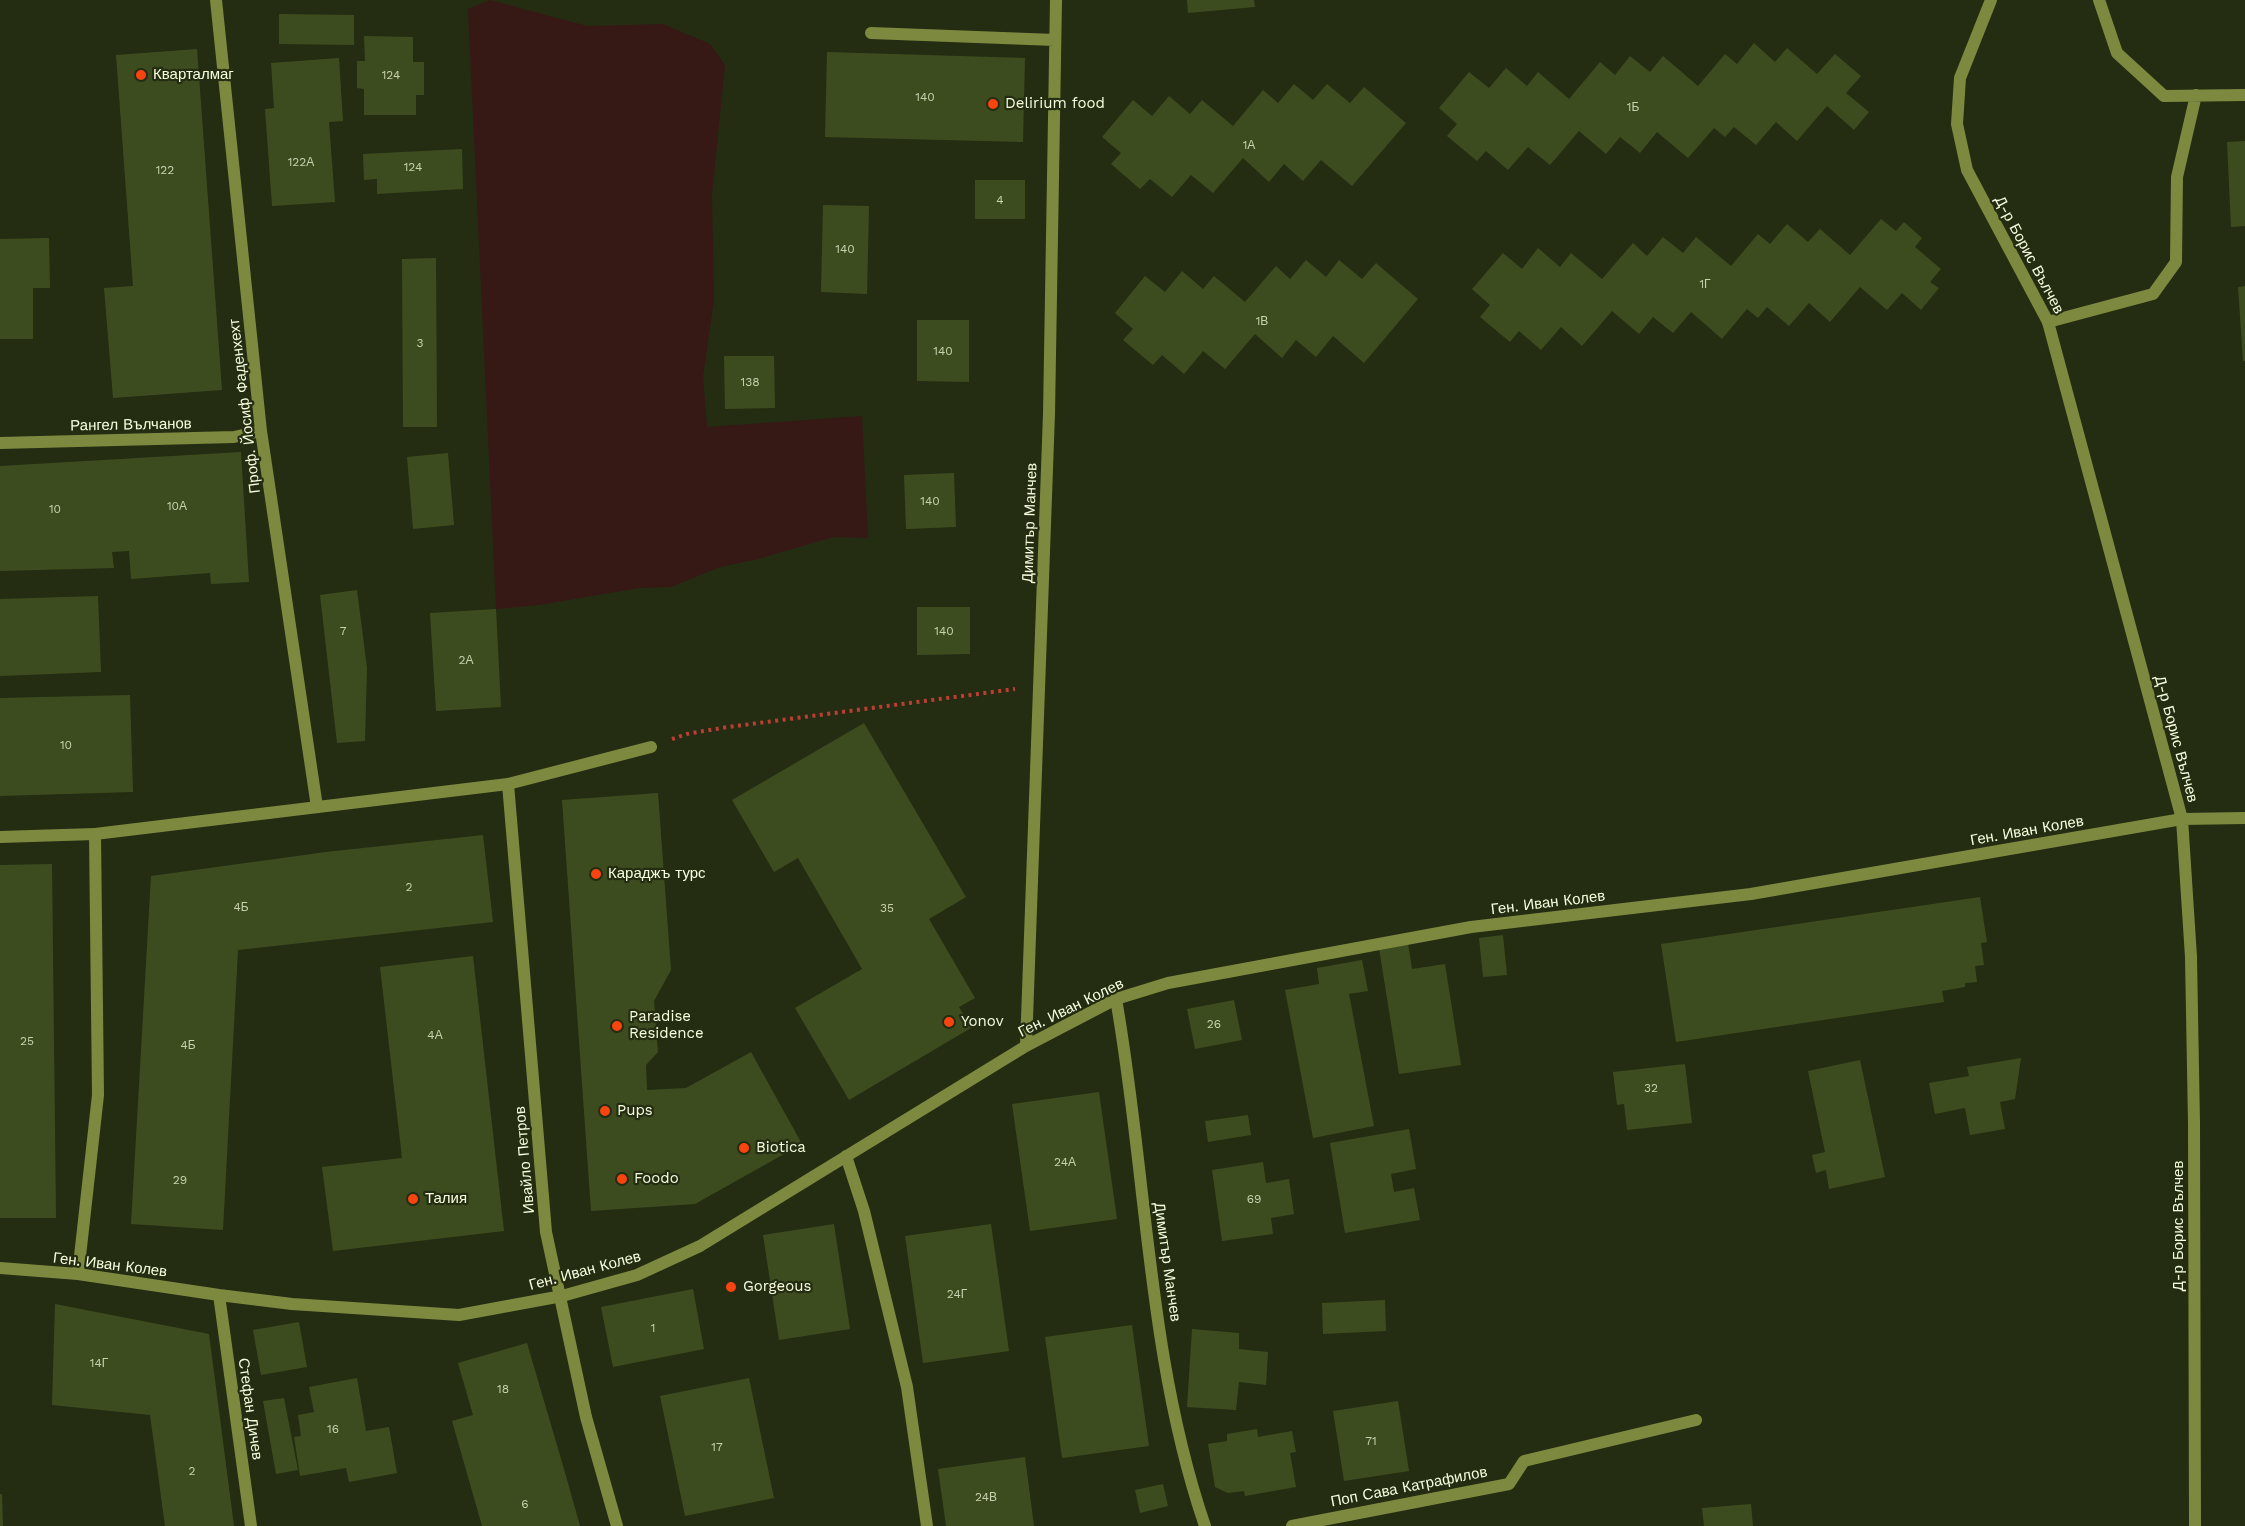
<!DOCTYPE html>
<meta charset="utf-8">
<style>
body{margin:0}
canvas{display:block;background:#242c12}
</style>
<canvas width="2245" height="1526"></canvas>
<script>
const ctx = document.querySelector('canvas').getContext('2d');
ctx.lineJoin = 'round';
function fill(path, color) { ctx.fillStyle = color; ctx.fill(path, 'evenodd'); }
function strokePath(path, color, width, dash) { ctx.strokeStyle = color; ctx.lineWidth = width; ctx.lineCap = dash ? 'butt' : 'round'; ctx.setLineDash(dash || []); ctx.stroke(path); }
function write(font, color, halo, rows, align = 'center') {
  ctx.font = font + ' "Work Sans",sans-serif'; ctx.lineWidth = 4.5; ctx.setLineDash([]); ctx.textBaseline = 'middle'; ctx.strokeStyle = halo; ctx.fillStyle = color; for (const [text, x, y, turn = 0] of rows) {
    ctx.save(); ctx.translate(x, y); ctx.rotate((+turn || 0) * Math.PI / 180); ctx.textAlign = isNaN(turn) ? turn : align; if (halo) ctx.strokeText(text, 0, 0); ctx.fillText(text, 0, 0); ctx.restore();
  }
}
const green = new Path2D(`
 M490 0 587 26 663 24 710 44 725 65 712 195 714 300 703 377 707 427 862 416 868 538 833 537 758 559 720 567 671 587 639 588 539 605 496 609 468 9Z`);
const building = new Path2D(`
 M1187 0H1254L1255 7 1188 13Z
 M279 14 354 15V45L279 44Z
 M364 36 413 37V62H424V95H416V115H364V89L357 88V61H365Z
 M1754 43 1775 62 1787 48 1817 74 1835 54 1861 76 1846 93 1869 112 1854 130 1827 106 1797 141 1776 122 1756 145 1734 127 1725 137 1714 128 1688 158 1657 132 1640 153 1620 137 1606 154 1579 131 1550 165 1528 147 1508 170 1486 151 1477 161 1447 136 1457 124 1439 108 1469 72 1489 88 1506 68 1527 86 1538 72 1569 99 1600 62 1615 75 1630 56 1650 72 1663 56 1698 86 1725 54 1737 64Z
 M197 49 222 390 113 398 104 288 133 286 116 55Z
 M827 52 1025 58 1023 142 825 137Z
 M339 58 343 121 329 122 335 202 272 206 265 109 274 108 271 63Z
 M1294 84 1313 100 1327 84 1350 103 1364 87 1406 123 1352 186 1321 160 1303 181 1284 164 1269 182 1243 158 1213 193 1191 175 1172 197 1150 179 1140 189 1111 164 1121 153 1102 137 1133 100 1152 116 1169 96 1190 114 1202 100 1233 126 1263 90 1278 103Z
 M2245 141V226L2231 227 2227 142Z
 M462 149 463 189 377 194V179L364 180 363 154Z
 M975 180H1025V219H975Z
 M823 205 869 206 867 294 821 292Z
 M1881 219 1896 231 1904 222 1922 238 1915 247 1941 269 1930 282 1939 288 1921 310 1902 293 1887 310 1860 287 1830 322 1809 303 1789 326 1767 307 1758 318 1747 309 1722 339 1691 312 1673 333 1653 317 1639 334 1612 311 1582 346 1561 327 1541 350 1519 331 1510 342 1480 317 1490 305 1472 289 1503 253 1522 269 1538 248 1560 267 1571 253 1602 279 1633 243 1647 256 1663 237 1683 253 1696 237 1731 266 1758 234 1770 244 1787 224 1808 242 1820 229 1850 255Z
 M49 238 50 288H33V339H0V239Z
 M436 258 437 427H403L402 259Z
 M1306 260 1326 277 1339 260 1362 279 1376 263 1418 299 1364 363 1333 336 1316 357 1296 340 1282 358 1255 334 1225 369 1203 351 1184 374 1162 355 1153 365 1123 340 1133 329 1115 313 1145 276 1165 292 1182 271 1203 289 1214 276 1245 302 1276 266 1290 279Z
 M2245 286V361H2243L2238 287Z
 M917 320H969V382L917 381Z
 M724 356H774L775 408 725 409Z
 M241 452 249 582 211 584 210 573 131 579 129 551 112 552 114 568 0 571V466Z
 M448 453 454 525 413 529 407 457Z
 M954 473 956 527 906 529 904 475Z
 M357 590 367 668 365 741 337 743 320 595Z
 M98 596 101 672 0 676V599Z
 M917 607H970V654L917 655Z
 M496 609 501 707 436 711 430 613Z
 M130 695 133 792 0 796V698Z
 M864 723 966 897 929 919 975 998 959 1007 971 1028 849 1100 795 1008 862 969 798 858 774 872 732 800Z
 M658 793 671 970 654 1001 658 1052 646 1065 647 1090 686 1088 751 1052 802 1144 695 1204 591 1211 562 800Z
 M483 835 493 922 238 950 223 1230 131 1224 151 876 326 852Z
 M52 864 56 1218H0V865Z
 M1980 897 1987 942 1981 943 1984 965 1975 966 1977 982 1965 983V987L1942 991 1944 1002 1676 1042 1661 944Z
 M1503 935 1507 975 1483 977 1479 938Z
 M1408 943 1412 969 1445 964 1461 1065 1399 1074 1379 948Z
 M473 956 504 1231 333 1251 322 1167 402 1158 380 967Z
 M1362 960 1368 991 1349 994 1374 1126 1313 1138 1285 990 1319 984 1317 968Z
 M1234 1000 1242 1040 1195 1049 1187 1009Z
 M2021 1058 2015 1099 2000 1102 2005 1129 1970 1135 1965 1108 1935 1114 1929 1083 1969 1076 1967 1067Z
 M1860 1060 1885 1177 1829 1189 1826 1170 1816 1173 1812 1155 1825 1152 1808 1071Z
 M1685 1064 1692 1123 1627 1130 1624 1104 1617 1105 1613 1072Z
 M1099 1092 1117 1219 1030 1231 1012 1104Z
 M1248 1115 1251 1135 1208 1142 1205 1121Z
 M1409 1129 1416 1169 1391 1174 1394 1192 1414 1188 1420 1220 1345 1233 1330 1143Z
 M1263 1162 1266 1183 1289 1179 1294 1214 1271 1218 1273 1234 1222 1241 1212 1170Z
 M834 1224 850 1329 779 1340 763 1235Z
 M991 1224 1009 1351 923 1363 905 1236Z
 M693 1289 704 1349 613 1367 601 1307Z
 M1385 1300 1386 1331 1323 1334 1322 1303Z
 M55 1304 209 1334 234 1526H165L150 1415 52 1405Z
 M299 1322 307 1367 261 1375 253 1330Z
 M1132 1325 1149 1446 1062 1458 1045 1337Z
 M1192 1329 1239 1333V1349L1268 1352 1266 1385 1239 1382 1236 1410 1187 1407Z
 M527 1343 566 1476 580 1526H482L452 1421 473 1415 458 1363Z
 M357 1378 366 1431 389 1427 397 1473 349 1482 346 1468 300 1476 294 1437 301 1436 298 1415 314 1412 309 1387Z
 M749 1378 774 1498 685 1516 660 1396Z
 M284 1398 298 1470 276 1474 263 1401Z
 M1398 1401 1409 1471 1344 1481 1333 1411Z
 M1257 1429 1258 1437 1292 1431 1296 1452 1290 1453 1296 1487 1245 1496 1244 1491 1228 1493 1215 1487 1208 1444 1227 1441V1434Z
 M1025 1457 1034 1526H946L938 1469Z
 M1163 1484 1168 1506 1140 1513 1135 1490Z
 M0 1494H2L3 1526H0Z
 M1751 1504 1753 1526H1704L1702 1508Z`);
const path = new Path2D(`
 M672 739 687 734 721 728 1015 689`);
const lane = new Path2D(`
 M216 0 261 431 317 807
 M2099 0 2117 53 2164 96 2245 95
 M2048 322 2153 294 2176 262 2177 177 2196 95
 M0 443 234 437 261 431
 M0 837 95 834
 M1292 1526 1509 1484 1524 1461 1696 1420`);
const street = new Path2D(`
 M1991 0 1960 78 1957 124 1967 170 2048 322 2182 819 2191 957 2194 1123 2195 1526
 M871 33 1055 40
 M508 784 546 1232 586 1417 617 1526
 M1116 999C1147 1174 1147 1357 1205 1526
 M1026 1046 1049 414 1056 0
 M846 1156 864 1211 907 1387 927 1526
 M0 1268 78 1274 219 1295 292 1304 459 1315 562 1296 637 1275 700 1246 1026 1046 1116 999 1168 983 1471 927 1751 894 2182 819 2245 818
 M78 1274 98 1095 95 834 508 784 651 747
 M219 1295 251 1526`);
const markers = [
 [141,75,6,"#f84510"],
 [993,104,6,"#f84510"],
 [596,874,6,"#f84510"],
 [949,1022,6,"#f84510"],
 [617,1026,6,"#f84510"],
 [605,1111,6,"#f84510"],
 [744,1148,6,"#f84510"],
 [622,1179,6,"#f84510"],
 [413,1199,6,"#f84510"],
 [731,1287,6,"#f84510"]
];
const numberNames = [
 ["124",391,75],
 ["140",925,97],
 ["1Б",1633,107],
 ["1А",1249,145],
 ["122А",301,162],
 ["124",413,167],
 ["122",165,170],
 ["4",1000,200],
 ["140",845,249],
 ["1Г",1705,284],
 ["1В",1262,321],
 ["3",420,343],
 ["140",943,351],
 ["138",750,382],
 ["140",930,501],
 ["10А",177,506],
 ["10",55,509],
 ["7",343,631],
 ["140",944,631],
 ["2А",466,660],
 ["10",66,745],
 ["2",409,887],
 ["4Б",241,907],
 ["35",887,908],
 ["26",1214,1024],
 ["4А",435,1035],
 ["25",27,1041],
 ["4Б",188,1045],
 ["32",1651,1088],
 ["24А",1065,1162],
 ["29",180,1180],
 ["69",1254,1199],
 ["24Г",957,1294],
 ["1",653,1328],
 ["14Г",99,1363],
 ["18",503,1389],
 ["16",333,1429],
 ["71",1371,1441],
 ["17",717,1447],
 ["2",192,1471],
 ["24В",986,1497],
 ["6",525,1504]
];
const poiNames = [
 ["Кварталмаг",153,75],
 ["Delirium food",1005,104],
 ["Караджъ турс",608,874],
 ["Paradise",629,1017],
 ["Residence",629,1034],
 ["Yonov",961,1022],
 ["Pups",617,1111],
 ["Biotica",756,1148],
 ["Foodo",634,1179],
 ["Талия",425,1199],
 ["Gorgeous",743,1287]
];
const streetNames = [
 ["Д-р Борис Вълчев",2029,255,62],
 ["Проф. Йосиф Фаденхехт",245,406,-97],
 ["Рангел Вълчанов",131,425,-1],
 ["Димитър Манчев",1030,523,-88],
 ["Д-р Борис Вълчев",2176,739,75],
 ["Ген. Иван Колев",2027,831,-10],
 ["Ген. Иван Колев",1548,903,-7],
 ["Ген. Иван Колев",1071,1008,-26],
 ["Ивайло Петров",525,1160,-95],
 ["Д-р Борис Вълчев",2179,1226,-90],
 ["Димитър Манчев",1167,1262,82],
 ["Ген. Иван Колев",110,1265,7],
 ["Ген. Иван Колев",585,1271,-15],
 ["Стефан Дичев",250,1409,82],
 ["Поп Сава Катрафилов",1409,1487,-11]
];
fill(green, '#361815');
fill(building, '#3d4c1f');
strokePath(path, '#bb3e35', 4, [3, 4.5]);
strokePath(lane, '#7d893f', 12);
strokePath(street, '#7d893f', 12);
for (const [x, y, r, color] of markers) { const dot = new Path2D(); dot.arc(x, y, r, 0, 2 * Math.PI); ctx.fillStyle = color; ctx.fill(dot); strokePath(dot, '#242c12', 2); }
write('12px', '#c8d2ae', null, numberNames);
write('15px', '#f6fede', '#242c12', poiNames, 'left');
write('15px', '#f6fede', '#242c12', streetNames);
</script>
